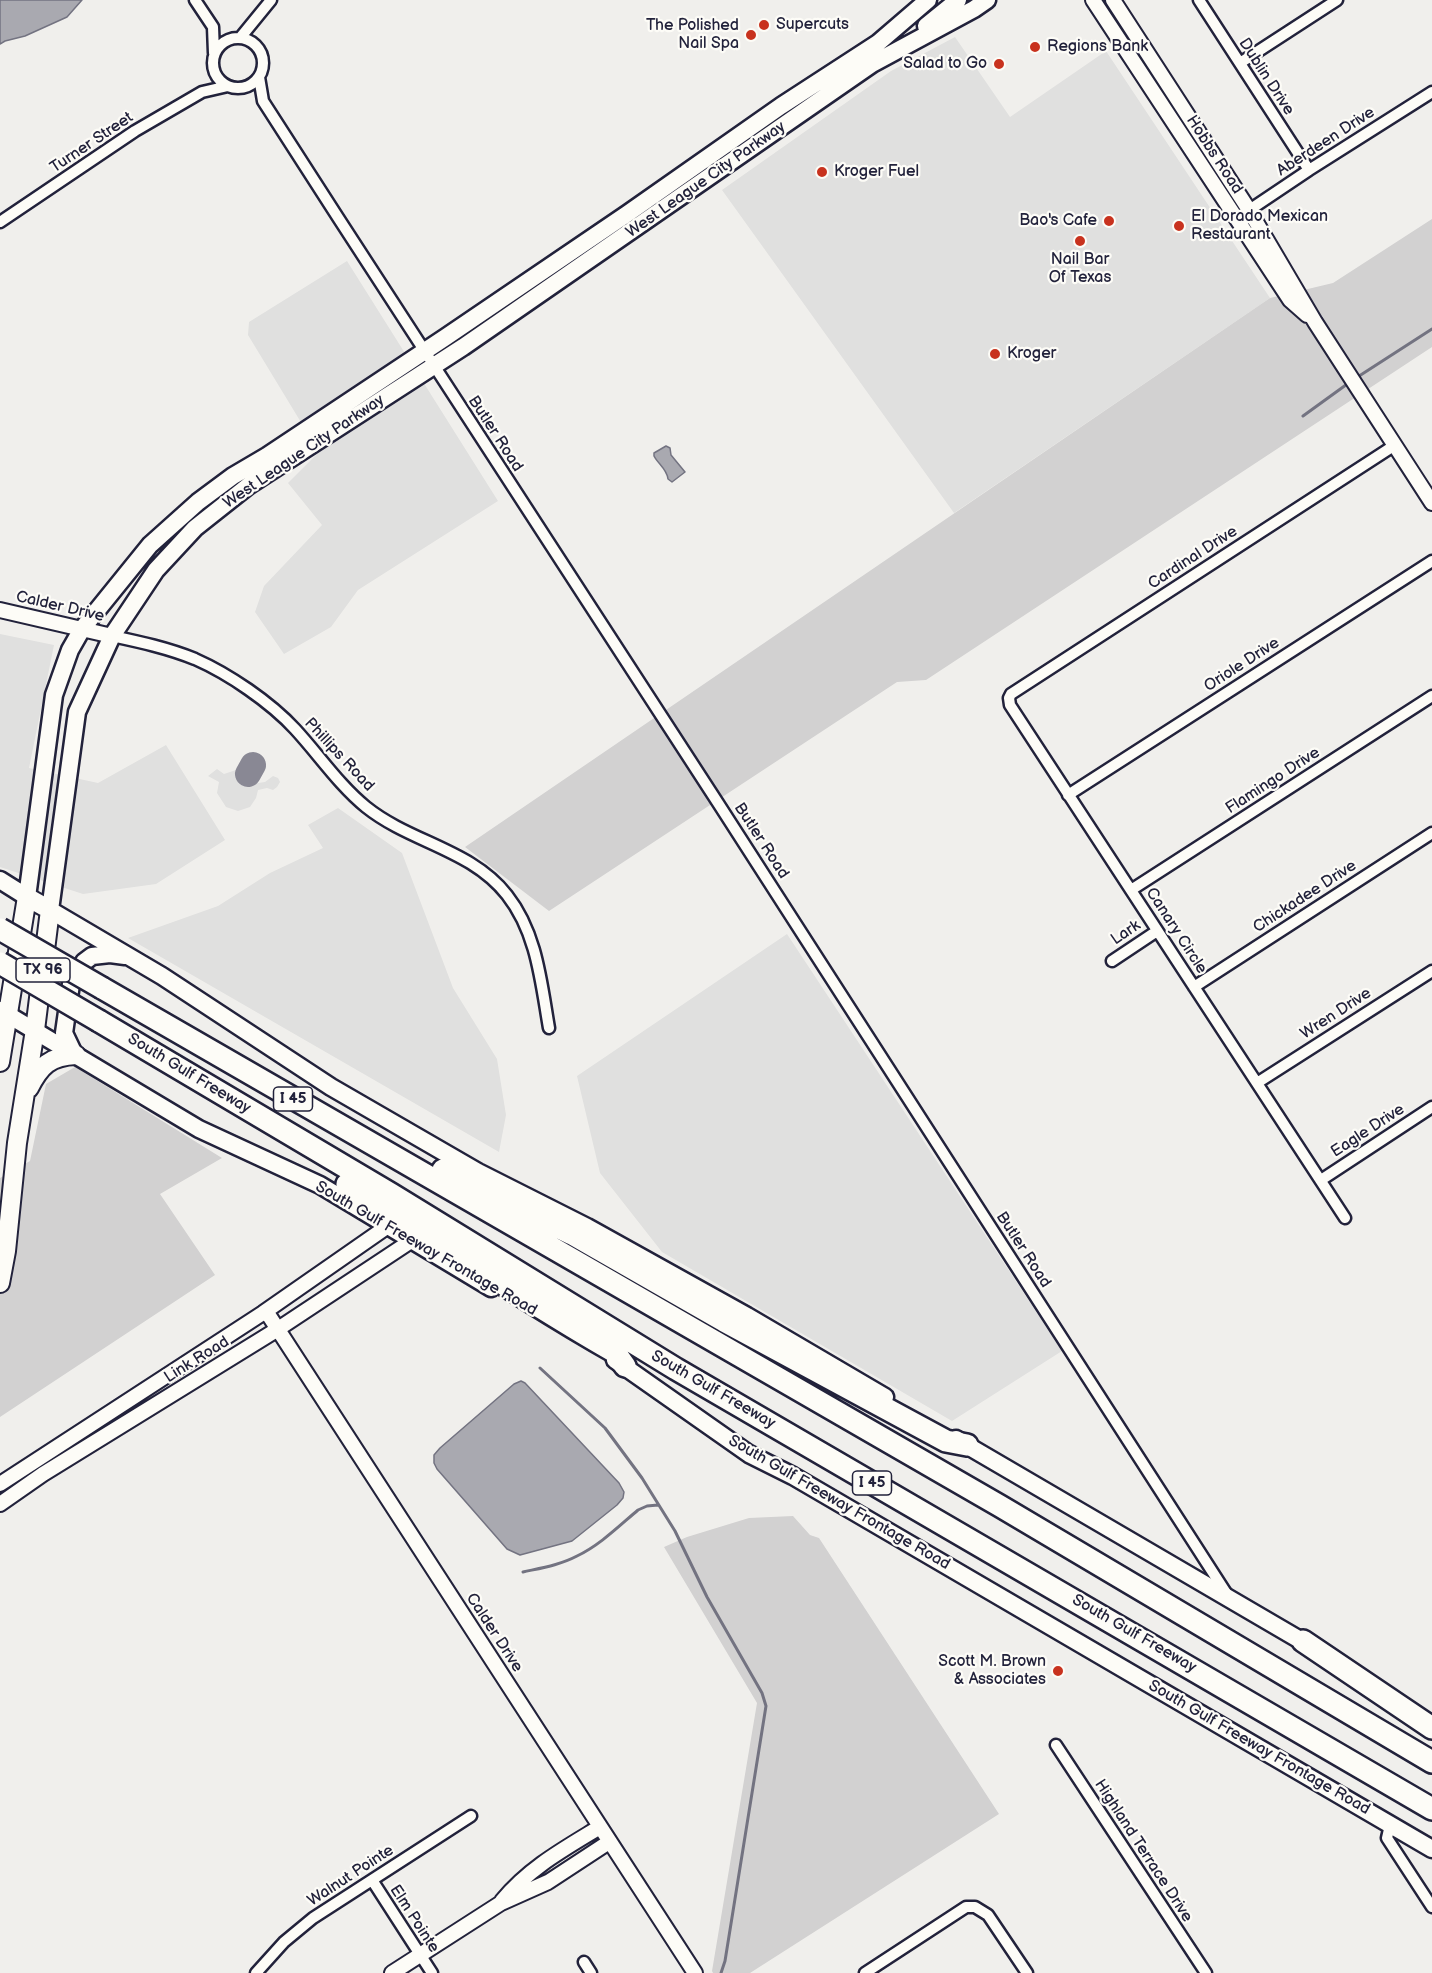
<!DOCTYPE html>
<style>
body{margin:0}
canvas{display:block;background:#f0efec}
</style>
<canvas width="1432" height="1973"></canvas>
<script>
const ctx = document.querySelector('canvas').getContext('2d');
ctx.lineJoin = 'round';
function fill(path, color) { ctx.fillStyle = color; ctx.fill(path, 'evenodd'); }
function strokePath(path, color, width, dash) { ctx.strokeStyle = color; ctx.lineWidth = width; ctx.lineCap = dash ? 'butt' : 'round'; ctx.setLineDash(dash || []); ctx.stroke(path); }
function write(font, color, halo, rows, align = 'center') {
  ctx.font = font + ' "Balsamiq Sans",sans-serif'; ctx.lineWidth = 4.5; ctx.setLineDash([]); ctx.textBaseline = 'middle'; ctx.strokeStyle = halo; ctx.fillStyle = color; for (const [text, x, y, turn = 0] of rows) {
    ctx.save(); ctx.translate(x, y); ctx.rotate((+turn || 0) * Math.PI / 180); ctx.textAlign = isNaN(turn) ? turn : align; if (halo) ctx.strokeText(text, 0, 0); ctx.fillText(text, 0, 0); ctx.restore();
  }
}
const built = new Path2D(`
 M955 37 1010 117 1106 51 1270 298 954 513 722 190 891 71Z
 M347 261 498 501 358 590 331 627 284 654 255 612 264 586 322 525 288 483 319 452 248 335 249 322Z
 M0 634 54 645 29 768 98 783 166 745 225 840 156 884 83 894 0 867Z
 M255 753 264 758 263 764 256 767 252 775 258 783 265 782 273 776 278 778 280 782 277 787 273 790 267 788 258 790 256 798 250 807 238 811 226 807 217 793 219 782 208 776 217 769 224 774 236 770 245 771 250 764 252 756Z
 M338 808 402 853 453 988 497 1059 506 1115 499 1152 128 938 218 906 270 873 323 848 308 825Z
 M787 934 1062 1351 952 1421 662 1252 600 1173 577 1076Z`);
const green = new Path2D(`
 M1432 219V347L926 680 897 682 549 911 465 847 1270 298 1333 283Z
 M75 1067 222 1158 160 1194 215 1275 0 1417V1178L30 1161 46 1084Z
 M793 1516 810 1535 819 1538 999 1814 750 1973H713L712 1971 757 1703 664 1547 687 1537 749 1518Z`);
const water = new Path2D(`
 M0 0H82L67 17 25 36 5 41 0 44Z
 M666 446 670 448 671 455 685 472 672 482 668 479C667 469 658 464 654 456V453Z
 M521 1381 525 1383 619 1483 624 1492 623 1498 617 1505 572 1541 520 1555 507 1549 437 1469 434 1463V1455L440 1448 514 1384Z`);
const stream = new Path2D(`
 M1356 378 1432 329
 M1303 416 1350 382
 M540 1368 605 1428 642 1478 675 1531 707 1597 762 1693 766 1706 725 1961 721 1973
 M523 1572C541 1568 560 1565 577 1556 600 1545 619 1526 638 1510L647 1506 658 1505`);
const taxiway = new Path2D(`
 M248 774 253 765`);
const minor = new Path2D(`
 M195 0 213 27 214 53
 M1199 0 1309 170
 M213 63a25 25 0 1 1 50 0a25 25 0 1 1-50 0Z
 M240 38 271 0
 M1240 63 1337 0
 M259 77 263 101 337 216 718 803 1228 1596
 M1236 219 1309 170 1432 92
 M0 222 135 131 202 92 228 86
 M112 636C140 642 168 648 195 659 229 674 270 702 295 729 319 755 339 785 366 807 411 843 471 849 507 895 537 933 541 982 549 1028
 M1068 795 1432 561
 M1131 890 1432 696
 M1112 961 1157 931
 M1194 987 1432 833
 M1257 1083 1432 971
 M1321 1180 1432 1107
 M1345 1218 1010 705 1009 698 1011 694 1395 445
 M1056 1745 1206 1973
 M1390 1825 1387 1838 1432 1907
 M372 1880 432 1973
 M584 1962 591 1973
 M256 1973 284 1942 313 1918 471 1816
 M865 1973 966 1907H975L988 1915 1027 1973`);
const tertiary = new Path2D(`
 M1093 0 1290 300 1307 315
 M1113 0 1249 210 1315 322 1432 503
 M0 610 112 636
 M266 1311 695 1973
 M0 1484 263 1313 388 1226
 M0 1504 43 1474 278 1329 411 1241
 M502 1901C529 1868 564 1849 600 1827
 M392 1973 501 1903 548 1882 609 1842`);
const secondary = new Path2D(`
 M926 26 958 0
 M0 880 27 897 54 695 70 650 82 629 150 545 198 502 233 476 267 456 446 337 627 214 781 106 878 43 928 0
 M0 1010 199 1129 320 1185 491 1288
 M74 1054 64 1033 71 984 84 962 92 956 110 954 125 956
 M615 1360 749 1454 793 1476 1432 1849
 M885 1397 747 1316 587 1227 478 1172 331 1087 162 976 50 910 77 712 112 636 156 570 195 528 248 486 463 347 872 64 974 9 987 0
 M956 1439 1312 1647`);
const primary = new Path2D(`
 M0 1062 27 897 50 910 35 1030 17 1143 6 1251 0 1283
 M29 1088C40 1066 50 1056 76 1055`);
const motorway = new Path2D(`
 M102 988 1000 1506 1432 1762
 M99 1021 391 1194 676 1369 1432 1809
 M443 1170 572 1234 724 1321 946 1441 967 1445
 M347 1184C437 1240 523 1300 615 1352L625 1366
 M1303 1641 1432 1728`);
const motorwayBridge = new Path2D(`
 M0 929 102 988
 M0 963 99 1021`);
const markers = [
 [764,25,6,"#c8321e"],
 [751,35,6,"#c8321e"],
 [1035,47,6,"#c8321e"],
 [999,64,6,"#c8321e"],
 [822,172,6,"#c8321e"],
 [1109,221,6,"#c8321e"],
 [1179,226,6,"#c8321e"],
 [1080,241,6,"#c8321e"],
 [995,354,6,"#c8321e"],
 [1058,1671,6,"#c8321e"]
];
const shields = [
 [43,970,54],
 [293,1099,39],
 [872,1483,39]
];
const shieldNames = [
 ["TX 96",43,970],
 ["I 45",293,1099],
 ["I 45",872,1483]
];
const poiNames = [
 ["Supercuts",776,25],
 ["The Polished",739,26,"right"],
 ["Nail Spa",739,44,"right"],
 ["Regions Bank",1047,47],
 ["Salad to Go",987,64,"right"],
 ["Kroger Fuel",834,172],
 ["El Dorado Mexican",1191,217],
 ["Restaurant",1191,235],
 ["Bao's Cafe",1097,221,"right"],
 ["Nail Bar",1080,260,"center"],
 ["Of Texas",1080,278,"center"],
 ["Kroger",1007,354],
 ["Scott M. Brown",1046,1662,"right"],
 ["& Associates",1046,1680,"right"]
];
const streetNames = [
 ["Dublin Drive",1266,77,57],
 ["Aberdeen Drive",1326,142,-33],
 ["Turner Street",92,143,-34],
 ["Hobbs Road",1214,155,57],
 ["West League City Parkway",706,180,-35],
 ["Butler Road",495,434,57],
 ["West League City Parkway",304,452,-34],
 ["Cardinal Drive",1193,558,-33],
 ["Calder Drive",60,607,13],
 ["Oriole Drive",1242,665,-33],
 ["Phillips Road",339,755,47],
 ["Flamingo Drive",1273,781,-33],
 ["Butler Road",761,841,57],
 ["Chickadee Drive",1305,897,-33],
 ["Canary Circle",1176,931,57],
 ["Lark",1126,933,-34],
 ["Wren Drive",1336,1014,-33],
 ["South Gulf Freeway",189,1074,31],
 ["Eagle Drive",1368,1131,-33],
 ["South Gulf Freeway Frontage Road",426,1249,30],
 ["Butler Road",1023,1250,57],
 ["Link Road",197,1360,-32],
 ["South Gulf Freeway",713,1390,30],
 ["South Gulf Freeway Frontage Road",839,1503,30],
 ["Calder Drive",494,1633,57],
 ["South Gulf Freeway",1134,1634,30],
 ["South Gulf Freeway Frontage Road",1259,1748,30],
 ["Highland Terrace Drive",1143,1851,57],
 ["Walnut Pointe",351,1876,-33],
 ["Elm Pointe",414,1919,57]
];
fill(built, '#e0e0df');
fill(green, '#d2d1d1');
fill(water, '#a9a9b0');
strokePath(water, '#737381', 1.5);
strokePath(stream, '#737381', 3);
strokePath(taxiway, '#898894', 26);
strokePath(minor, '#22223b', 15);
strokePath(tertiary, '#22223b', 18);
strokePath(secondary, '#22223b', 21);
strokePath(primary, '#22223b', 22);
strokePath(motorway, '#22223b', 26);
strokePath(minor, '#fdfcf7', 10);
strokePath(tertiary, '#fdfcf7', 14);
strokePath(secondary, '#fdfcf7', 16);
strokePath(primary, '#fdfcf7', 18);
strokePath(motorway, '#fdfcf7', 21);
strokePath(motorwayBridge, '#22223b', 26, []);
strokePath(motorwayBridge, '#fdfcf7', 21);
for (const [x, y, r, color] of markers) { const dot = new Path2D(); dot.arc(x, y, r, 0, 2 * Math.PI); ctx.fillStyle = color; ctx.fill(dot); strokePath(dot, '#fdfcf7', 2); }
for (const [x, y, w] of shields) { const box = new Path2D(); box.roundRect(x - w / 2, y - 12, w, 24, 4.5); ctx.fillStyle = '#fdfcf7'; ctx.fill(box); strokePath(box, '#22223b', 1.5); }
write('bold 15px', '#22223b', null, shieldNames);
write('16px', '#22223b', '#fdfcf7', poiNames, 'left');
write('16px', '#22223b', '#fdfcf7', streetNames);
</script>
